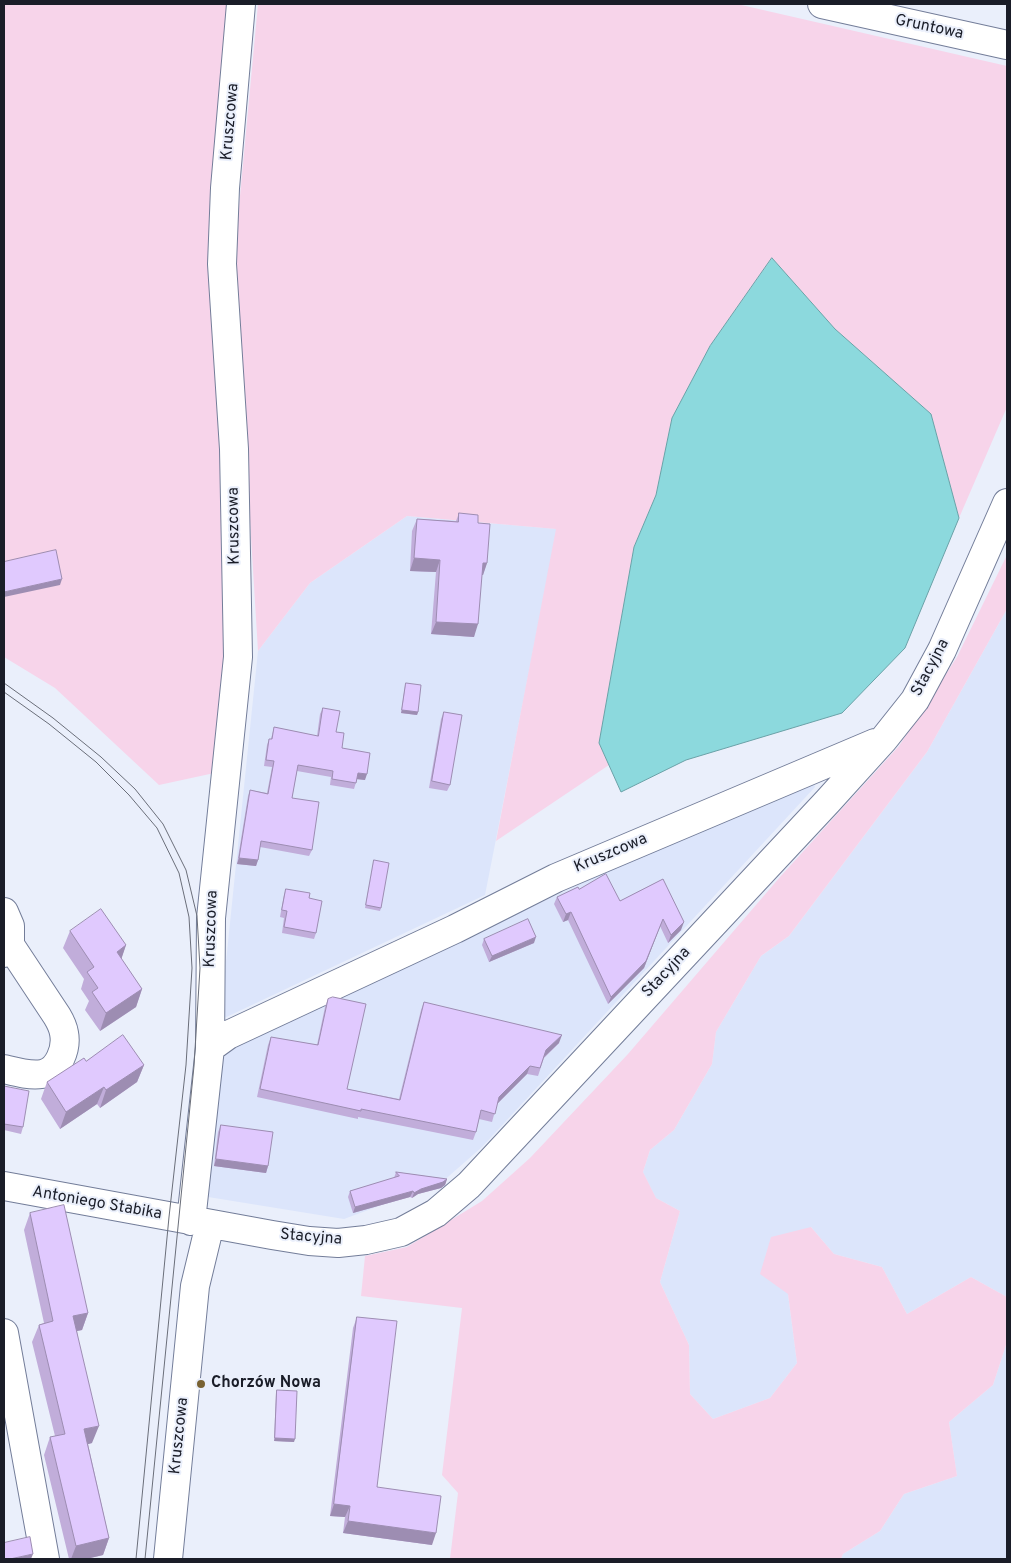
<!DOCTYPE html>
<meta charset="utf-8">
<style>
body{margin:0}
#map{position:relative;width:1011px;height:1563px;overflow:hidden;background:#eaeffb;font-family:Overpass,sans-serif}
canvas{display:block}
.frame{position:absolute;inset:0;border:5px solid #1a1d28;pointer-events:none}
</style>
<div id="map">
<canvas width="1011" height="1563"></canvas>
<div class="frame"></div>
</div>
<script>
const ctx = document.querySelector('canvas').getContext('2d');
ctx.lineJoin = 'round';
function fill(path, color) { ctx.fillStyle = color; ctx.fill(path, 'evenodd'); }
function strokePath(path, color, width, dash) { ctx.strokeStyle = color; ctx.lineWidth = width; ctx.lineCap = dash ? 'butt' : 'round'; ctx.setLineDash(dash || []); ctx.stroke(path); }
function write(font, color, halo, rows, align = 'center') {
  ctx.font = font + ' Overpass,sans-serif'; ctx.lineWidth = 4; ctx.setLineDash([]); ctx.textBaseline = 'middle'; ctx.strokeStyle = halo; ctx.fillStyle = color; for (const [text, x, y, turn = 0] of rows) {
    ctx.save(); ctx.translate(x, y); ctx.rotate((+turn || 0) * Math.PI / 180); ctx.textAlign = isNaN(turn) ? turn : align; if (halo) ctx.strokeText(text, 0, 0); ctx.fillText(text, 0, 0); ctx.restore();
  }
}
const built = new Path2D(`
 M407 516 557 529 485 895 220 1020 258 651 310 583Z
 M1007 609V1297L971 1277 907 1314 882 1267 834 1254 811 1227 788 1294 797 1363 770 1398 713 1419 690 1394 689 1345 660 1282 680 1211 656 1198 643 1172 650 1150 674 1130 712 1064 716 1032 761 956 789 936 927 752Z
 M811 776 815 787 482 1147 441 1183 344 1219 202 1196 220 1062 232 1047Z
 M1007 1342V1559H841L843 1554 880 1531 904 1494 957 1476 949 1422 993 1385Z`);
const green = new Path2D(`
 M4 4H227L224 52 233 524 219 772 159 785 55 688 4 657Z
 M258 4H737L1007 66V407L959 518 931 414 835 329 772 258 710 346 672 418 656 495 634 547 599 743 609 765 496 841 556 529 407 516 310 583 258 651 234 260Z
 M1007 555V609L927 752 789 936 761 956 716 1032 712 1064 674 1130 650 1150 643 1172 656 1198 680 1211 660 1282 689 1345 690 1394 713 1419 770 1398 797 1363 788 1294 760 1274 771 1237 811 1227 834 1254 882 1267 907 1314 971 1277 1007 1297V1342L993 1385 949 1422 957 1476 904 1494 880 1531 843 1554 841 1559H450L458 1493 442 1475 462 1308 361 1296 365 1256 407 1247 482 1201 530 1158 628 1054 780 877 899 746 957 657Z`);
const water = new Path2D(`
 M772 258 835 329 931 414 959 518 905 648 842 713 686 760 621 792 599 743 634 547 656 495 672 418 710 346Z`);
const minor = new Path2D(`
 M822 4 1007 45
 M4 912 10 926V945L4 953
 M210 1048 211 918 238 657 234 449 222 264 225 188 241 4
 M4 1069C16 1072 30 1076 42 1074 59 1071 67 1048 64 1033 63 1027 60 1021 57 1016L10 945
 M4 1186 272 1235 309 1241 338 1243 366 1240 401 1232 436 1213 469 1185 828 801 884 739 915 700 942 650 1007 503
 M191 1221 210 1048 228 1035 455 929 556 878 875 743
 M4 1333 45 1559
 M168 1559 195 1286 210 1224`);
const tram = new Path2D(`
 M4 683 53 718 101 757 135 789 163 824 186 870 197 916 200 968 194 1066 145 1559
 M4 692 49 724 96 762 129 795 157 828 179 873 189 917 192 968 186 1065 169 1217 136 1559`);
const wall = new Path2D(`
 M459 513 487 563 483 575H482L474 637 431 634 436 572 410 571 412 531 417 519 456 521Z
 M406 683 418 712 417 715 401 713 405 686Z
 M323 708 336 732 342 748 365 780 357 779 354 789 330 785 331 777 297 771 292 798 312 850 309 856 260 847 258 860 256 866 237 864 248 796 250 790 267 793 272 767 264 766 267 745 269 739H271L274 727 317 736 320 714Z
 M444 712 450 785 447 791 429 788 441 719Z
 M374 860 381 908 380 911 365 908Z
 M663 879 681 930 668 943 660 926 644 968 608 1004 568 920 563 922 554 904 557 897 579 889 620 901Z
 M286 889 309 898 316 933 314 939 282 933 284 918 280 917 284 895Z
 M70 931 126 945 121 959 142 989 136 1007 100 1031 85 1010 89 1001 81 989 84 979 63 948Z
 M484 939 534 943 489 962 482 945Z
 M328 999 347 1089 399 1099 421 1010 424 1002 559 1043 544 1058 538 1076 527 1074 497 1104 492 1122 479 1119 476 1132 473 1140 358 1117V1119L257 1097 268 1045 271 1037 317 1045 325 1007Z
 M86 1061 144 1065 137 1082 100 1108 97 1104 60 1129 41 1099 47 1082Z
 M4 1086 23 1127 21 1134 4 1130Z
 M221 1125 268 1166 266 1173 214 1166 218 1132Z
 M396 1172 447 1179 445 1185 441 1188 418 1194 412 1198 410 1197 353 1213 348 1197 350 1191 394 1178Z
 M30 1213 88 1313 82 1330 77 1331 92 1443 88 1444 109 1538 103 1555 86 1559H69L44 1455 50 1437 55 1436 32 1342 39 1325 44 1323 24 1230Z
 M357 1317 377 1487 432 1545 343 1533 345 1517 330 1516 353 1328Z
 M277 1390 294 1442 274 1441 276 1393Z`);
const shadedWall = new Path2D(`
 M414 558 440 560 436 572 410 571Z
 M483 563H487L483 575H478Z
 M62 579 60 585 4 597V592Z
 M436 622 478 624 474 637 431 634Z
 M402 710 418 712 417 715 401 713Z
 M358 773 367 774 365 780 356 779Z
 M239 858 258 860 256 866 237 864Z
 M571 912 568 920 563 922 566 914Z
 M663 919 644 968 608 1004 611 997Z
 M684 922 681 930 668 943 671 935Z
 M536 937 534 943 489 962 492 956Z
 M126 945 120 963 117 952Z
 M142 989 136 1007 100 1031 106 1013Z
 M562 1035 559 1043 543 1058 546 1050Z
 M144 1065 137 1082 100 1108 106 1090Z
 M530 1066 527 1074 496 1105 499 1097Z
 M104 1087 97 1104 60 1129 66 1112Z
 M216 1159 268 1166 266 1173 214 1166Z
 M447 1179 445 1185 441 1188 418 1194 412 1198 414 1193 421 1189Z
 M413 1191 410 1197 353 1213 355 1207Z
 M88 1313 82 1330 67 1333 73 1316Z
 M99 1426 92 1443 78 1447 84 1429Z
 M275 1438 295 1439 294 1442 274 1441Z
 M334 1504 350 1506 345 1517 330 1516Z
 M348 1521 436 1533 432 1545 343 1533Z
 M109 1538 103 1555 86 1559H71L76 1546Z
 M33 1554 31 1559H10Z`);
const building = new Path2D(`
 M459 513 478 515V523L490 524 487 563H483L478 624 436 622 440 560 414 558 417 519 458 522Z
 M56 550 62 579 4 592V562Z
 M406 683 421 685 418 712 402 710Z
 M323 708 340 711 336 732 344 733 342 748 370 753 367 774 358 773 356 783 332 779 333 771 298 765 292 798 319 802 312 850 261 841 258 860 239 858 250 790 268 794 274 761 266 760 269 739H272L274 727 318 736Z
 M444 712 462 715 450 785 432 781Z
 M374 860 389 863 381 908 366 905Z
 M606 874 620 901 663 879 684 922 671 935 663 919 646 961 611 997 571 912 566 914 557 897 578 887 579 889Z
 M286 889 310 893 309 898 322 901 316 933 284 927 287 911 282 910Z
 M101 909 126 945 117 952 142 989 106 1013 92 992 98 988 87 972 94 967 70 931Z
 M528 919 536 937 492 956 484 939Z
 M333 997 366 1004 347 1089 400 1100 424 1002 562 1035 546 1050 540 1068 530 1066 499 1097 495 1114 481 1110 476 1132 361 1109V1111L260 1089 271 1037 318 1045 328 999Z
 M123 1035 144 1065 106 1090 104 1087 66 1112 47 1082 84 1058 86 1061Z
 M4 1086 29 1091 23 1127 4 1124Z
 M221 1125 273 1132 268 1166 216 1159Z
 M396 1172 447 1179 443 1182 421 1189 414 1193 413 1191 355 1207 350 1191 399 1176Z
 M64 1205 88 1313 73 1316 99 1426 84 1429 109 1538 76 1546 50 1437 65 1434 39 1325 53 1321 30 1213Z
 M357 1317 397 1321 377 1487 441 1496 436 1533 348 1521 350 1506 334 1504Z
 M277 1390 297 1391 295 1439 275 1438Z
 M30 1537 33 1554 10 1559H4V1543Z`);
const markers = [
 [201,1384,5,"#796232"]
];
const streetNames = [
 ["Gruntowa",929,28,12],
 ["Kruszcowa",231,122,-85],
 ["Kruszcowa",235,526,-91],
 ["Stacyjna",931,668,-62],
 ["Kruszcowa",611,854,-23],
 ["Kruszcowa",212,929,-88],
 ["Stacyjna",667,973,-47],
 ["Antoniego Stabika",97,1204,10],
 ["Stacyjna",311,1238,5],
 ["Kruszcowa",180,1436,-84]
];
const poiNames = [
 ["Chorzów Nowa",211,1384]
];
fill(built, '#dce5fb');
fill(green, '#f7d4ea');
fill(water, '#8cd9dd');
strokePath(water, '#6aa1a7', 1);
strokePath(minor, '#737d99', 30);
strokePath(minor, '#fff', 28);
strokePath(tram, '#6a6e79', 1);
fill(wall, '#c1adda');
fill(shadedWall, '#9d8db2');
fill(building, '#e0c9fe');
strokePath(building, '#9d8db2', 1);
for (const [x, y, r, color] of markers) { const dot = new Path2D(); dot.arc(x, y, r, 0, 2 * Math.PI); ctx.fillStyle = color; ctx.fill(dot); strokePath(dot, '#eaeffb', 2); }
write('16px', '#1a1d28', '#eaeffb', streetNames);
write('bold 16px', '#1a1d28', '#eaeffb', poiNames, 'left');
</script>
